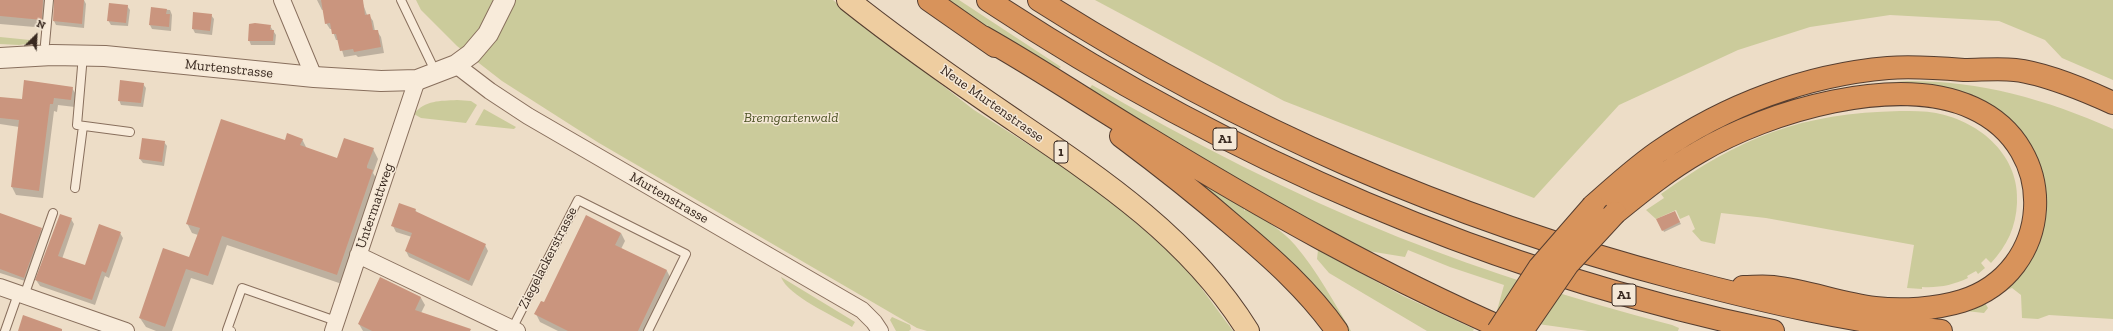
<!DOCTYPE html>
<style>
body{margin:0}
#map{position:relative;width:2113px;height:331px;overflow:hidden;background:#edddc7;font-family:"Zilla Slab",serif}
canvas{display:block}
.north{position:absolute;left:16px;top:16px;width:40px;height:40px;-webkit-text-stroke:3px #f5e8d6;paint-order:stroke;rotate:24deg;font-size:11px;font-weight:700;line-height:16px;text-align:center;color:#392920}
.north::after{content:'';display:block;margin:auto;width:14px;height:18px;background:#392920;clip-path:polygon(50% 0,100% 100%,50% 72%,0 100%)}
</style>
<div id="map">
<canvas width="2113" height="331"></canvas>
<div class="north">N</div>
</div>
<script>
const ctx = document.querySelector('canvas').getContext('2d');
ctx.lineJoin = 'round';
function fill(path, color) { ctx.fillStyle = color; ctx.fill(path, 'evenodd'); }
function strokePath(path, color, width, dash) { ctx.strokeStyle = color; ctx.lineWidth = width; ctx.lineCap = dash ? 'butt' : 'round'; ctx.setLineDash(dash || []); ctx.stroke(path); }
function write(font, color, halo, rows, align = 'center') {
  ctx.font = font + ' "Zilla Slab",serif'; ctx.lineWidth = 3; ctx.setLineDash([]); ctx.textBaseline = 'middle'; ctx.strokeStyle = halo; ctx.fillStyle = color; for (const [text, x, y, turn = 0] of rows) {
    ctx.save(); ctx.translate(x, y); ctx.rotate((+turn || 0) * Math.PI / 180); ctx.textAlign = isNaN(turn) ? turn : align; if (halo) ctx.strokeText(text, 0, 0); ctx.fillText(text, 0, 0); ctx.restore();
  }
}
const green = new Path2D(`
 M416 0H833L974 110 1094 186 1185 266 1233 331H927L917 328 599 143 502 81 457 46 421 10Z
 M945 0H959L1061 67 1054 72Z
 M1095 0H2113V80L2062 58 2045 40 1999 21 1890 15 1810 27 1738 50 1619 105 1534 198 1284 101Z
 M0 37 30 40 32 43 19 45 0 44Z
 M1907 81C1982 81 2045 99 2113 129V319L2049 315 2038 319 2022 318 2021 295 2012 288 1999 293 2032 249 2015 129 1863 85Z
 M1092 85C1191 142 1292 194 1398 237 1487 272 1579 301 1672 325L1679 328 1678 331H1588L1495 318 1504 285 1450 267 1408 250 1405 257 1356 249 1314 227 1089 89Z
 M457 100 471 101 477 105 466 123 421 118 414 114C425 100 440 101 457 100Z
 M484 109 516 127 514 129 475 125Z
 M1900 111C1912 111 1925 111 1936 113 1982 122 2020 157 2017 203 2016 227 2007 246 1991 263L1986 258 1981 263 1985 268 1978 274 1976 271 1967 276 1968 278C1953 285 1939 288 1922 287V289L1907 288 1914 245 1766 218 1721 213 1715 244 1701 241 1692 231 1695 229 1689 215 1680 219 1676 210 1656 219 1646 210 1664 198 1661 194C1740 137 1801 113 1900 111Z
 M1189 175 1244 208V211L1246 209C1264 219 1282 230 1295 245 1317 271 1334 302 1351 331H1345Z
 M1318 250 1403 296 1474 329 1473 331H1427L1329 273 1317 259Z
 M781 277 855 322 852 327C834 316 788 296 781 277Z
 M1984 301 1988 308 1984 313 1957 310Z
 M892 317 910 325 911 329 909 331H896L890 320Z`);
const shadow = new Path2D(`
 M0 0H47L46 28 0 24Z
 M55 0H84L86 4 84 28 56 25 54 21Z
 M317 0 362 1 367 15H369L373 21 375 31H377L381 37 384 53 358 57 356 55 344 57 339 40H336L332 29H330L326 23 324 10H322Z
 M127 6 130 10 128 26 111 25 108 20Z
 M152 9 170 10 172 15 171 31 152 29 150 25Z
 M211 15 214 19 212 35 195 33 193 29Z
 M270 26 276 35 275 45H251L249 40Z
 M143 84 146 88 143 107 121 105 119 100Z
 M72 88 77 96 75 107 58 105 57 112 54 111 43 198 16 195 12 187 19 127 0 124V98L23 101Z
 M302 139 307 149 338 159 373 149 378 159 373 173 378 181 342 284 227 245 213 285 191 278 172 331H156L146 327 140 318 190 258 198 235 192 233 187 223 286 142Z
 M164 142 167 146 164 166 143 163 140 159Z
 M415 209 417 213 485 245 488 251 472 286 409 257 406 251 412 237 396 232 393 226Z
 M1674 212 1681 224 1664 232 1658 220Z
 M71 219 74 224 62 259 85 267 120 233 123 238 109 278 105 276 95 305 40 286 36 280Z
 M0 222 41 229 45 235 28 282 0 273Z
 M621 233 625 241 621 249 667 271 671 279 646 331H558L540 322 536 314 544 303Z
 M381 278 421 298 425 305 421 313 464 331H363L359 324Z`);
const building = new Path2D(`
 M0 0H43L42 20 0 16Z
 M54 0H84L82 24 53 21Z
 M321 0H363L365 15 370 14 373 30H378L381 47 354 52 353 49 340 51 336 34H332L330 23 325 24Z
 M109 3 128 5 126 23 107 21Z
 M151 7 167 9 166 14H170L169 27 149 25Z
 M193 12 212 14 210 31 192 29Z
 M255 23 271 25 270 30H274L273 41H248L249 24Z
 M24 80 73 87 71 100 54 98 53 104H50L39 191 11 187 19 120 0 118V97L22 99Z
 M120 80 144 83 141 103 118 101Z
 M221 119 285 140 287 133 303 139 300 145 337 158 344 138 374 148 367 166V168L373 170 337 275 222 236 208 276 186 269 165 327 139 318 163 248 189 257 200 228 186 224Z
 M142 138 165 141 162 162 139 159Z
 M399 203 416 209 415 211 486 244 469 281 405 251 412 233 391 226Z
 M1675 211 1680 222 1662 231 1656 219Z
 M0 213 42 228 24 278 0 269Z
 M60 214 72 218 58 256 85 265 99 224 121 232 106 273 102 271 92 300 35 280Z
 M586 215 621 233 615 245 667 270 638 331H568L534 314 541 301 544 302Z
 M380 277 421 297 415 310 471 329 470 331H372L358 324Z
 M23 315 62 329V331H18Z`);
const service = new Path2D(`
 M401 0 436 73
 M45 44 49 0
 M83 55 77 125 130 132
 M75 188 83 126
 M24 296 53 213
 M512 329 578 200 686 254 648 331
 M5 331 18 294
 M231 331 227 330 242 288 336 321`);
const minor = new Path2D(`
 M282 0 314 77
 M456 65 490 91 528 116 862 310 874 322 880 331
 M358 255 517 331
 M0 287 126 331
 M333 331 417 80`);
const tertiary = new Path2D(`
 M0 58 52 55 105 56 314 77 381 81 417 80 456 65 471 54 488 34 505 0`);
const primary = new Path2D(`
 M848 0C902 43 958 82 1014 120 1103 180 1191 239 1248 331`);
const motorway = new Path2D(`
 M929 0 995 46
 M988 0C1227 158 1492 273 1773 331
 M1039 0C1240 128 1448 218 1679 279 1765 302 1852 322 1941 331
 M983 37C1038 68 1090 103 1143 135 1261 207 1382 276 1509 331
 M1121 136C1160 165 1198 195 1235 227 1272 258 1309 291 1337 331
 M1593 206C1614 187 1635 168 1658 152 1726 105 1806 75 1888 68 1914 66 1939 68 1964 70 1981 70 1999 68 2015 70 2043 73 2087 91 2113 103
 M1615 213C1642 191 1669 169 1699 152 1768 111 1897 73 1973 108 2061 148 2054 272 1962 301 1936 309 1902 311 1875 308 1841 304 1808 291 1773 287 1763 286 1753 287 1743 287`);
const motorwayBridge = new Path2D(`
 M1498 331 1539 268 1593 206
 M1522 331 1568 264 1615 213`);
const shields = [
 [1225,139,24],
 [1061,152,14],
 [1624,295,24]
];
const shieldNames = [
 ["A1",1225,139],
 ["1",1061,152],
 ["A1",1624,295]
];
const streetNames = [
 ["Murtenstrasse",229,69,6],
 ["Neue Murtenstrasse",992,104,35],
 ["Murtenstrasse",669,198,30],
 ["Untermattweg",375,206,-71],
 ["Ziegelackerstrasse",548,258,-63]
];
const parkNames = [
 ["Bremgartenwald",791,118]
];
fill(green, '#cbcb9b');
fill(shadow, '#0003');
fill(building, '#ca957e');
strokePath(service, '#886f5d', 10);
strokePath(minor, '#886f5d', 18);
strokePath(tertiary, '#886f5d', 22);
strokePath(primary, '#563e30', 24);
strokePath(motorway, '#563e30', 24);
strokePath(service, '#f8ebda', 8);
strokePath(minor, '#f8ebda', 16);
strokePath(tertiary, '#f8ebda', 20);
strokePath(primary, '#eecda0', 22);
strokePath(motorway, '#d8935b', 22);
strokePath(motorwayBridge, '#563e30', 24, []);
strokePath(motorwayBridge, '#d8935b', 22);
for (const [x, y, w] of shields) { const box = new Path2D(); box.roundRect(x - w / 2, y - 11, w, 22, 3); ctx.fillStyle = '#f5e8d6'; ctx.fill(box); strokePath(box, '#392920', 1); }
write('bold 13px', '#392920', null, shieldNames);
write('14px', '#392920', '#f5e8d6', streetNames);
write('italic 14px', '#4e5427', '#f5e8d6', parkNames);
</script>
